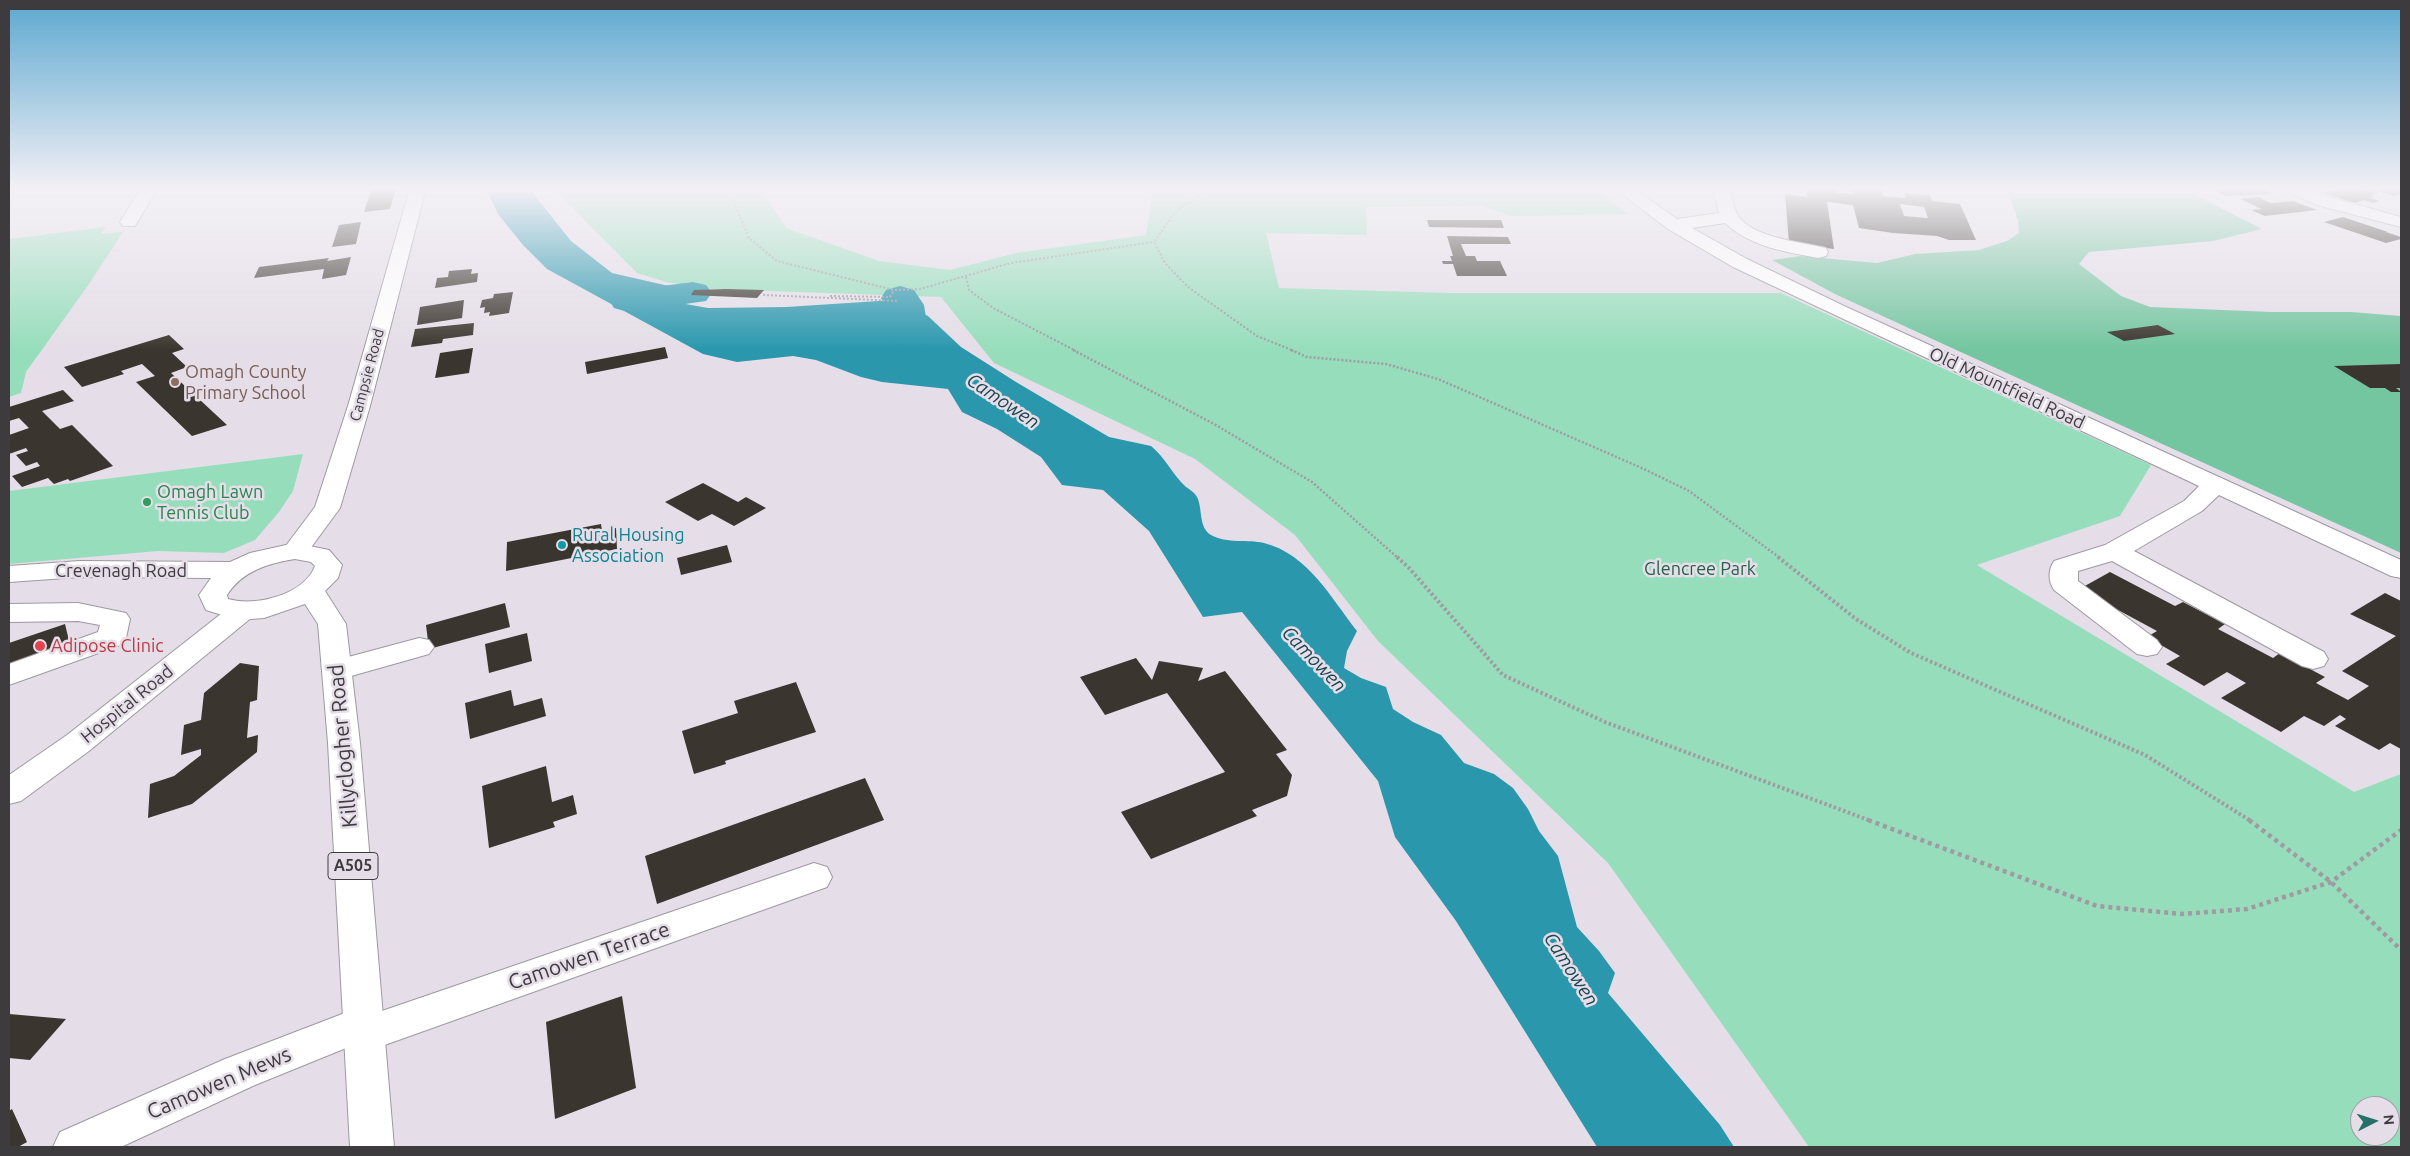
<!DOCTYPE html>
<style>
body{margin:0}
#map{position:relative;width:2410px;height:1156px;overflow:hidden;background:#e5dee8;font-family:Ubuntu,sans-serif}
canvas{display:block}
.frame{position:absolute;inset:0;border:10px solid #3e3b3f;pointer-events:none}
.north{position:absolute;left:2350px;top:1096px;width:50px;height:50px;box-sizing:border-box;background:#e5dee8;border:1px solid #a29da4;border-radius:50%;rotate:85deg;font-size:14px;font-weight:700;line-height:20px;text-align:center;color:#3e3b3f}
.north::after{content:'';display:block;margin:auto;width:18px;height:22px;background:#277069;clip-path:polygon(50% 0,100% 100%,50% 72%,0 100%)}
</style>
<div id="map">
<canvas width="2410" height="1156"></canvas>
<div class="frame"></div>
<div class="north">N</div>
</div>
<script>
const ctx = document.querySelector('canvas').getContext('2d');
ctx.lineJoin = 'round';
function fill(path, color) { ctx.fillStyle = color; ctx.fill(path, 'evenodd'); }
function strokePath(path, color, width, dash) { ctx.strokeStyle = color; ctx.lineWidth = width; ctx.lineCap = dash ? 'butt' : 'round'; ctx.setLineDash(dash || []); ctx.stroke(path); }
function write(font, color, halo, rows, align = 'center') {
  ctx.font = font + ' Ubuntu,sans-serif'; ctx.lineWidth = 5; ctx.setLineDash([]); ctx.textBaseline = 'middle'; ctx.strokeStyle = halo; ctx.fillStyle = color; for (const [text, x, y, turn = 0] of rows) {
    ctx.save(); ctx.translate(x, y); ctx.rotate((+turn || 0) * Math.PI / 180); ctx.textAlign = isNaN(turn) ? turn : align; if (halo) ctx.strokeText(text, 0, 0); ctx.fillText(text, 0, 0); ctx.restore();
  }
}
const green = new Path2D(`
 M553 188H760L786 228 879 261 950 270 1016 253 1146 235 1153 188H1596L1628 214 1511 216 1482 206 1366 207 1367 235 1266 233 1279 288 1452 293H1781L2151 465 2120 516 1977 565 2354 792 2401 774V1147H1809L1608 863 1378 641 1295 535 1195 459 994 363 941 297 711 289 666 282 637 273ZM2360 1106H2390V1136H2360Z
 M106 227 101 234 123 232 89 284 26 372 21 393 9 397V239Z
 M303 454 293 491 279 512 255 540 224 553 158 551 9 564V491Z`);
const forest = new Path2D(`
 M2007 188H2182L2262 229 2213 241 2089 252 2079 264 2121 296 2150 307 2272 312H2351L2401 316V553L1941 343 1835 294 1772 260 1800 256 1877 263 1915 254 1979 250 2007 241 2019 233 2018 220Z`);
const water = new Path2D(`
 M486 188H529L571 241 612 273 682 289 680 303 708 308 786 307 894 300 928 316 961 347 1016 382 1109 437 1151 446C1165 457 1172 474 1186 487 1189 489 1195 493 1197 497 1203 509 1198 527 1211 535 1227 544 1248 539 1264 543 1308 554 1331 598 1357 631L1347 651 1344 668 1361 678 1386 687 1393 709 1413 722 1441 735 1464 763 1494 774 1513 788 1528 809 1539 831 1558 856 1577 927 1599 951 1615 973 1608 993 1720 1125 1734 1147H1597L1456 921 1395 837 1378 781 1242 612 1203 617 1149 531 1103 490 1062 485 1041 457 997 429 962 412 948 389 882 382 861 377 816 360 793 356 737 362 703 354 547 269 523 245 498 214Z`);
const river = new Path2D(`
 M693 282 706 285 712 293 706 301 628 312 614 308 609 300 614 292Z
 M900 286 914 290 924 305 930 342 924 351 910 354 896 351C884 335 892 314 881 298L886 290Z`);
const building = new Path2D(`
 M372 188H396L390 209 364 212Z
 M1806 188H1837L1838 193 1853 194 1852 188H1881L1883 196 1906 198 1904 193 1930 195 1932 201 1960 204 1976 240H1949L1937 236 1893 233 1859 228 1853 205 1827 202 1834 249 1789 243 1785 194 1807 197ZM1900 204 1924 207 1928 218 1904 216Z
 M2211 188H2261L2273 194 2225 196Z
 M2341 188H2362L2378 193 2371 195 2375 197 2370 198 2379 201 2373 203 2364 200 2355 203 2324 193Z
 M2401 188V194L2394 196 2371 189Z
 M2258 197 2271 203 2293 201 2317 210 2265 216 2251 210 2262 209 2240 199Z
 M2343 217 2388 232H2386L2401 237V239L2386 243 2324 222Z
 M1427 220H1501L1504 228 1429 227Z
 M361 222 356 244 332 247 339 225Z
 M1447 236 1508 237 1511 244H1461L1466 256H1475L1477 261H1500L1507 276H1457L1453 264H1443L1442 261H1452L1450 256H1453Z
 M351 257 346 275 322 279 324 269 254 278 259 267 329 258 327 261Z
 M472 269 471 274 478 273 477 282 435 288 437 278 448 277 449 271Z
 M726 289 764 290 757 298 691 295 694 290Z
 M513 292 509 313 489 316 490 312 484 313 485 307 480 308 482 300 493 298 494 294Z
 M464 300 462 318 417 325 420 307Z
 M474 323 473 335 443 339 442 343 411 347 415 329Z
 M2158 325 2175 334 2124 341 2107 332Z
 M169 335 184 349 172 353 187 367 171 373 227 425 192 436 136 382 155 376 142 364 121 371 124 374 82 387 64 367Z
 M665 347 668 358 587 374 585 362Z
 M473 348 469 373 435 378 440 353Z
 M2401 364V388H2396L2401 392H2391L2385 388H2370L2334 366Z
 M63 390 74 401 42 411 60 429 72 425 113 466 70 481 68 479 54 484 48 478 22 487 12 476 40 466 37 462 26 466 16 455 28 451 26 448 9 454V435L29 428 19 418 9 421V407Z
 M703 483 738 502 746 497 766 508 734 526 712 514 698 521 665 502Z
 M601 524 602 531 616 528 617 549 506 571 507 542Z
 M727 545 732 562 681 575 677 558Z
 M2110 572 2175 606 2183 602 2225 624 2218 629 2273 658 2280 653 2325 677 2316 683 2348 700 2369 686 2342 671 2396 636 2350 614 2385 593 2401 601V749L2390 743 2379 750 2335 726 2346 719 2340 715 2324 726 2304 716 2281 732 2221 698 2246 683 2227 672 2204 686 2166 664 2180 656 2147 637 2157 631 2094 597 2098 595 2083 587Z
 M505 603 510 627 429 649 426 625Z
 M65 624 71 649 9 670V643Z
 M527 633 532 661 489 673 485 644Z
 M1136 658 1152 680 1159 661 1203 668 1198 681 1225 671 1287 750 1276 754 1292 775 1287 796 1252 810 1257 816 1151 859 1121 812 1225 772 1167 693 1105 715 1080 677Z
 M240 663 259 666 257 700 250 702 247 738 258 735 257 752 192 804 148 818 150 784 174 776 201 755V749L181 755 184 725 201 720 204 693Z
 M796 682 816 732 725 761 726 764 694 774 682 731 738 713 734 701Z
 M511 690 514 706 542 698 546 716 470 739 465 703Z
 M546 766 552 802 573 795 577 814 553 822 555 827 489 848 482 786Z
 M865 778 884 820 657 904 645 856Z
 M622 996 636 1088 555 1119 546 1022Z
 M9 1014 66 1019 30 1060 9 1058Z
 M12 1109 27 1142 18 1147H9V1111Z`);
const pathFar3 = new Path2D(`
 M728 188 749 238 777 261 894 290 920 289 1011 263 1154 242
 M1210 188 1175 212 1154 242 1165 263 1188 287 1257 336 1294 351
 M966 277 969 290 993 308 1076 351
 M763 295 898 301
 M830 296 890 297 894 290`);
const pathFar2 = new Path2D(`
 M1073 350 1214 424 1312 482 1398 558
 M1291 350 1307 357 1386 364 1438 379 1644 469 1689 491 1780 558`);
const pathFar1 = new Path2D(`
 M1397 557 1409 568 1503 675 1605 722 1871 821
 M1778 557 1856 619 1911 653 2145 755 2251 821`);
const path = new Path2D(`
 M1868 820 2097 906 2182 914 2247 909 2331 882 2401 830
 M2249 820 2331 882 2401 950`);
const minor = new Path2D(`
 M141 188H158L135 226H123L120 222Z
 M1614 188H1633L1677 219 1719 213 1713 188H1729C1732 196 1733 207 1737 214 1750 238 1802 242 1826 248L1828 252 1826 256 1819 258C1785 252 1751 247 1725 223L1692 228 1747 259 1844 306 2401 560V578L2391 576 2219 495 2202 511 2134 551 2324 652 2328 659 2324 666 2313 669 2302 666 2112 561 2078 571V581L2157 640 2162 647 2157 654 2147 656 2137 654 2054 590C2048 581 2048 570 2054 561L2105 545 2184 501 2199 486 1733 267 1668 229Z
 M2286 188H2309L2329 197 2401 217V227L2317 205 2288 192Z
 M78 603 126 613 130 619 126 638 121 645 9 685V664L98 632 100 625 78 621 9 622V604Z
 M419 638 429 640 434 647 429 654 337 680 326 677 322 670 326 663Z
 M814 863 827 867 832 877 827 887 365 1052 351 1046 255 1085 121 1147H53L60 1132 225 1059 350 1011 364 1006 379 1012Z`);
const major = new Path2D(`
 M410 188H426L370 406 340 508 304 557 295 559 286 557 282 551 315 507 348 406Z
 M241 603 251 606 255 612 251 618 89 751 21 801 9 804V775L67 735 231 606Z`);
const highway = new Path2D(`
 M295 543 329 550 342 565 338 578 325 591 346 624 360 743 394 1147H350L328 743 318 624 305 604 264 618 238 620 206 610 199 595 211 578 80 577 9 582V566L80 561 230 562 250 553ZM295 559 311 562 315 566C304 595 255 607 228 599L227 595C242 571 269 563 295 559Z`);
const markers = [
 [175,382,5,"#8d6e63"],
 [147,502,5,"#2e9e5b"],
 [562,545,5,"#0f9aa8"],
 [40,646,6,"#e0444e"]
];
const farStreetnames = [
 ["Campsie Road",367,375,-75]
];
const shields = [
 [353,866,50]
];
const shieldNames = [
 ["A505",353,866]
];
const educationNames = [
 ["Omagh County",185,372],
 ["Primary School",185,393]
];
const streetNames = [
 ["Old Mountfield Road",2007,388,25],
 ["Crevenagh Road",121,571],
 ["Hospital Road",127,704,-39]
];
const leisureNames = [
 ["Omagh Lawn",157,492],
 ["Tennis Club",157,513]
];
const cultureNames = [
 ["Rural Housing",572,535],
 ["Association",572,556]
];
const parkNames = [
 ["Glencree Park",1700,569]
];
const healthNames = [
 ["Adipose Clinic",51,646]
];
const waterNames = [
 ["Camowen",1003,401,34],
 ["Camowen",1314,659,46],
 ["Camowen",1571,969,57]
];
const nearStreetnames = [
 ["Killyclogher Road",343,746,-95],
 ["Camowen Terrace",589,956,-19],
 ["Camowen Mews",219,1083,-23]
];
fill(green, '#96debb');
fill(forest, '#74c6a0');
fill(water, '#2a97ad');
fill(river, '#2a97ad');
fill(building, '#3a352e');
strokePath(minor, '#9e98a1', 2);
strokePath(major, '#9e98a1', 2);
strokePath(highway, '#9e98a1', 2);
strokePath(pathFar3, '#a09aa2', 2, [2, 2]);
strokePath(pathFar2, '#a09aa2', 2.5, [2, 2]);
strokePath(pathFar1, '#a09aa2', 4, [2.5, 2.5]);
strokePath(path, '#a09aa2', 4.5, [4, 4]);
fill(minor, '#fff');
fill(major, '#fff');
fill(highway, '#fff');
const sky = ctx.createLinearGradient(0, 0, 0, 350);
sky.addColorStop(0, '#5ca8d0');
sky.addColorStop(0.54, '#f3f0f5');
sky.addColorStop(1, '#f3f0f500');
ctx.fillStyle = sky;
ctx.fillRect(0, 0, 2410, 350);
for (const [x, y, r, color] of markers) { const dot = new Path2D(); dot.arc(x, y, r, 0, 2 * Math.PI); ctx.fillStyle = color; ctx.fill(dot); strokePath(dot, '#e5dee8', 2); }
write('15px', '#3e3b3f', '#e5dee8', farStreetnames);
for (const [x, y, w] of shields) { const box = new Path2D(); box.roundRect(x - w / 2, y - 13.5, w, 27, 4); ctx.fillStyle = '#e5dee8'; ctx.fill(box); strokePath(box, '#3e3b3f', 1); }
write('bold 16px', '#3e3b3f', null, shieldNames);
write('18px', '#785e54', '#e5dee8', educationNames, 'left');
write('18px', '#3e3b3f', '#e5dee8', streetNames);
write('18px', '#27864d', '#e5dee8', leisureNames, 'left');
write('18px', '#0d838f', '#e5dee8', cultureNames, 'left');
write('18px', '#236248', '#e5dee8', parkNames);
write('18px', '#be3a42', '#e5dee8', healthNames, 'left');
write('italic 19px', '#194650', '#e5dee8', waterNames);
write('21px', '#3e3b3f', '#e5dee8', nearStreetnames);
</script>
